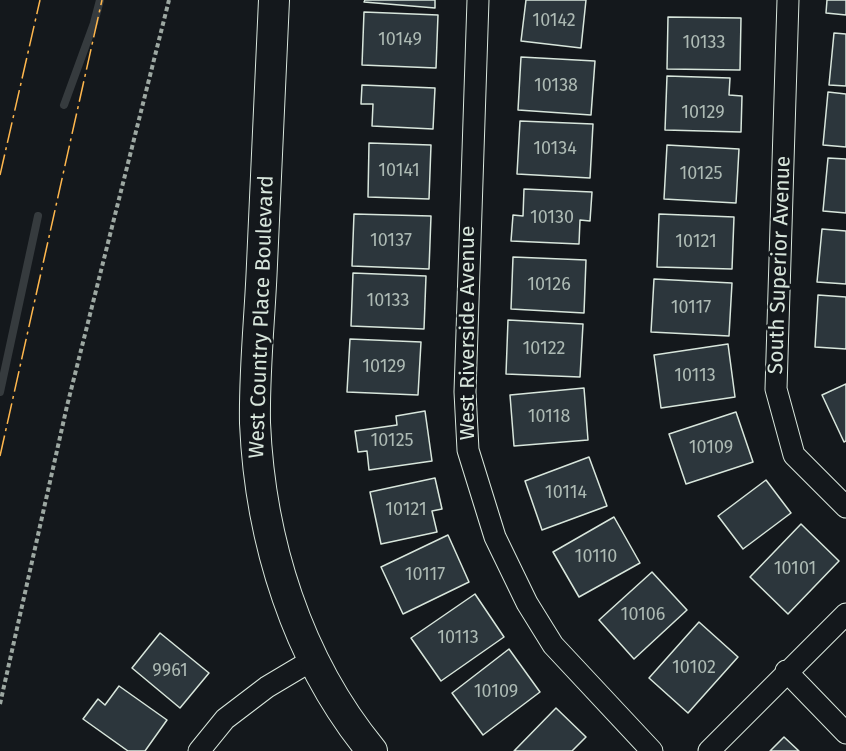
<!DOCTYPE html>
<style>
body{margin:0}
canvas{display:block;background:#14181c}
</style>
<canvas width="846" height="751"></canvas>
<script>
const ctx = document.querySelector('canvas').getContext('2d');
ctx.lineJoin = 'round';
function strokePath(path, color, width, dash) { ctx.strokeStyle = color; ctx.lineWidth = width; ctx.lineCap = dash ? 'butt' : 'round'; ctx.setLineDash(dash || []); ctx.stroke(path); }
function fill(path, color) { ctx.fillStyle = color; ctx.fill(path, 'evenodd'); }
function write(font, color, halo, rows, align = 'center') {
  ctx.font = font + ' "Fira Sans",sans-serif'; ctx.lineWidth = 4.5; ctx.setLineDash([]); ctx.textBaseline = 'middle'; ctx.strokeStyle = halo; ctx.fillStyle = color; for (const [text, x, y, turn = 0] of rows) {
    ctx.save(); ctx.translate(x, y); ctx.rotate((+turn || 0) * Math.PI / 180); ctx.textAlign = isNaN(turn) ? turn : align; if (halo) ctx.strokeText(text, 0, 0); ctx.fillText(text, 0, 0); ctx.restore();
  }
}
const stream = new Path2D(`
 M64 105 94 23 100 0
 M0 392 38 216`);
const building = new Path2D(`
 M365 0H435V8L364 2Z
 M526 0H586L581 48 521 41Z
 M827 0H846V15L826 13Z
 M364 12 438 15 436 68 362 65Z
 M668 17 741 18 740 70 667 69Z
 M834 33 846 34V86L829 85Z
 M521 57 595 61 591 115 518 110Z
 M667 76 730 78 729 95 742 96 741 132 665 130Z
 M362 85 435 88 433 129 372 126 373 104H361Z
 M828 92 846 94V147L823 145Z
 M520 121 593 124 590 178 517 174Z
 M369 143 431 145 429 199 368 197Z
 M667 145 739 149 736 203 664 199Z
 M828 158 846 159V213L823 211Z
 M524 189 592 192 590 221 580 220 579 244 511 241 513 215 523 216Z
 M354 214 431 216 429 269 352 266Z
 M659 214 734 217 732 269 657 267Z
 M822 229 846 231V284L817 282Z
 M513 257 586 260 584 313 511 309Z
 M353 273 426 276 424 329 351 326Z
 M654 279 732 283 729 336 651 332Z
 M818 295 846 297V349L815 347Z
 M508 320 583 324 580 377 506 374Z
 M350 339 421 342 418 395 347 392Z
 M728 344 735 397 661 408 654 355Z
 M846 384V441L844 442 822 395Z
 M584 388 588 440 514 446 510 395Z
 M425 411 432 461 369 470 367 451 358 452 355 431 397 425 396 416Z
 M736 412 753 462 686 484 669 434Z
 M589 457 607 506 542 530 525 481Z
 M435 478 442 509 432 511 437 532 381 544 370 492Z
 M766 480 791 513 743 549 718 516Z
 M614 517 640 563 579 597 553 552Z
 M801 524 839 561 788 614 750 577Z
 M448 535 469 582 403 614 381 567Z
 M652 572 687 610 634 659 599 620Z
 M475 594 504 637 441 681 411 638Z
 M699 622 738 657 688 713 649 678Z
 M160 633 209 673 180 708 132 668Z
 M509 649 540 692 483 735 452 693Z
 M119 686 167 720 145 751H128L83 719 98 699 105 705Z
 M556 708 586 737 572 751H514Z
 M784 737 799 751H770Z`);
const path = new Path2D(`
 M0 704 67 406 169 0`);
const street = new Path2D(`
 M478 0 465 392 468 450 495 537 527 603 553 645 652 751
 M788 0 776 389 794 455 846 507
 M786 671 846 733
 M199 751 225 719 267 687 314 659
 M709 751 846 614`);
const secondary = new Path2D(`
 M274 0C270 88 266 176 262 264 260 316 254 370 255 423 260 540 297 660 372 751`);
const power = new Path2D(`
 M0 175 40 0
 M0 456 102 0`);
const numberNames = [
 ["10142",554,21],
 ["10149",400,40],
 ["10133",704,43],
 ["10138",556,86],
 ["10129",703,113],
 ["10134",555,149],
 ["10141",399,171],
 ["10125",701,174],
 ["10130",552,218],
 ["10137",391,241],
 ["10121",696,242],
 ["10126",549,285],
 ["10133",388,301],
 ["10117",691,308],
 ["10122",544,349],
 ["10129",384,367],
 ["10113",695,376],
 ["10118",549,417],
 ["10125",392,441],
 ["10109",711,448],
 ["10114",566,493],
 ["10121",406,510],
 ["10110",596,557],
 ["10101",795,569],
 ["10117",425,575],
 ["10106",643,615],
 ["10113",458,638],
 ["10102",694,668],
 ["9961",170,671],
 ["10109",496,692]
];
const streetNames = [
 ["South Superior Avenue",780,265,-88],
 ["West Country Place Boulevard",262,317,-88],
 ["West Riverside Avenue",468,333,-90]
];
strokePath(stream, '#363b3e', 8);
fill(building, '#2c363c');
strokePath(building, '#d8e6dc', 1.5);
strokePath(street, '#d8e6dc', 23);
strokePath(secondary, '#d8e6dc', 32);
strokePath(path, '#9da8a2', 4, [4.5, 3]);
strokePath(street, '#14181c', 21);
strokePath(secondary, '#14181c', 30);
strokePath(power, '#ffb74d', 1.5, [21, 4.5, 3, 4.5]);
write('18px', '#adbab4', null, numberNames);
write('21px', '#d8e6dc', '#14181c', streetNames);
</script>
